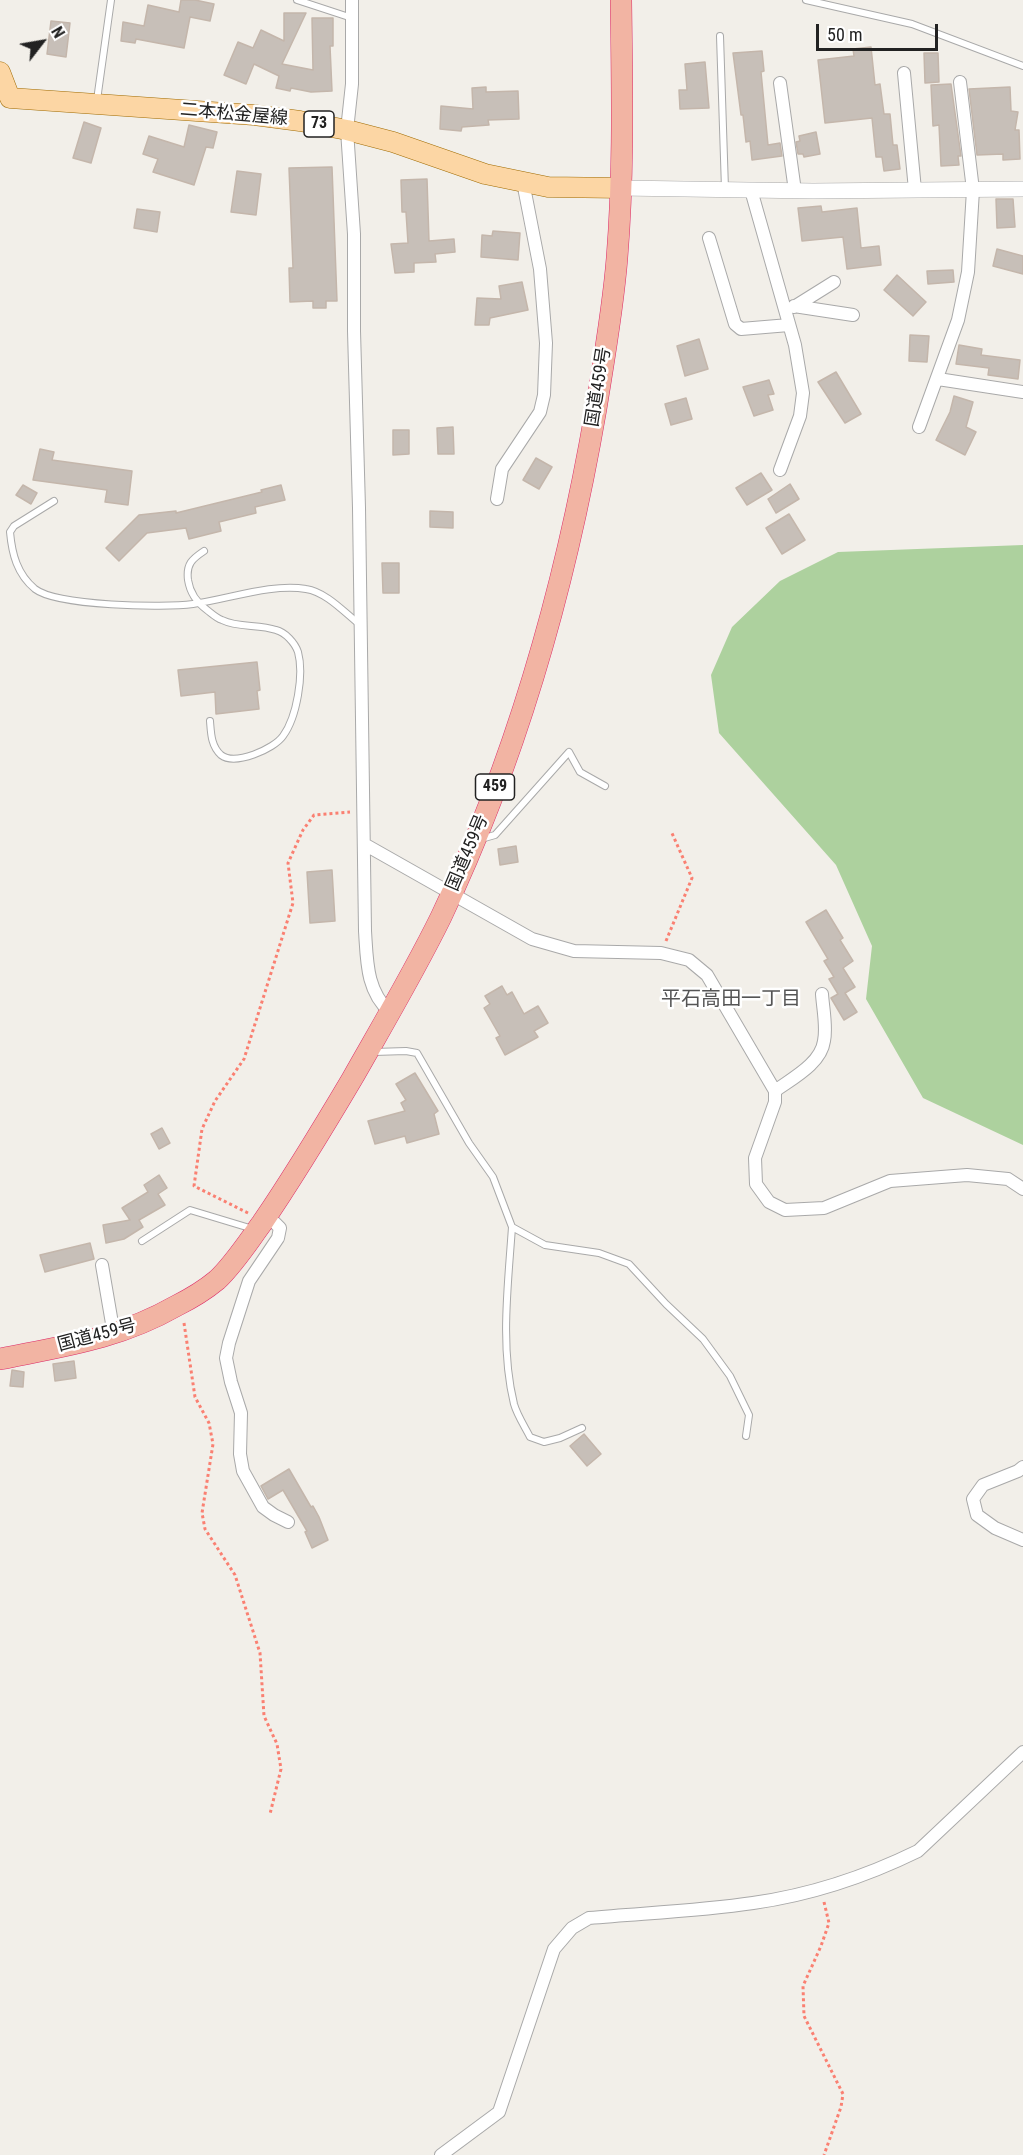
<!DOCTYPE html>
<meta charset="utf-8">
<style>
body{margin:0}
#map{position:relative;width:1023px;height:2155px;overflow:hidden;background:#f2efe9;font-family:"Roboto Condensed",sans-serif}
canvas{display:block}
.north{position:absolute;left:12px;top:12px;width:60px;height:60px;-webkit-text-stroke:4px #fff;paint-order:stroke;rotate:59deg;font-size:16px;font-weight:700;line-height:24px;text-align:center;color:#222}
.north::after{content:'';display:block;margin:auto;width:21px;height:27px;background:#222;clip-path:polygon(50% 0,100% 100%,50% 72%,0 100%)}
.scale{position:absolute;left:816px;top:24px;width:122px;height:27px;box-sizing:border-box;border:3px solid #222;border-top:0;padding-left:8px;font-size:18px;line-height:21px;white-space:nowrap;color:#222;-webkit-text-stroke:4px #fff;paint-order:stroke}
</style>
<div id="map">
<canvas width="1023" height="2155"></canvas>
<div class="north">N</div>
<div class="scale">50 m</div>
</div>
<script>
const ctx = document.querySelector('canvas').getContext('2d');
ctx.lineJoin = 'round';
function fill(path, color) { ctx.fillStyle = color; ctx.fill(path, 'evenodd'); }
function strokePath(path, color, width, dash) { ctx.strokeStyle = color; ctx.lineWidth = width; ctx.lineCap = dash ? 'butt' : 'round'; ctx.setLineDash(dash || []); ctx.stroke(path); }
function write(font, color, halo, rows, align = 'center') {
  ctx.font = font + ' "Roboto Condensed","Noto Sans JP",sans-serif'; ctx.lineWidth = 5; ctx.setLineDash([]); ctx.textBaseline = 'middle'; ctx.strokeStyle = halo; ctx.fillStyle = color; for (const [text, x, y, turn = 0] of rows) {
    ctx.save(); ctx.translate(x, y); ctx.rotate((+turn || 0) * Math.PI / 180); ctx.textAlign = isNaN(turn) ? turn : align; if (halo) ctx.strokeText(text, 0, 0); ctx.fillText(text, 0, 0); ctx.restore();
  }
}
const forest = new Path2D(`
 M1023 545V1145L923 1098 866 999 872 946 836 865 719 733 711 675 732 627 780 581 838 552Z`);
const building = new Path2D(`
 M181 0H195L214 4 210 21 190 17 184 48 136 39 135 43 121 41 123 22 144 26 148 5 179 12Z
 M284 13H306L282 64 313 70 312 18H333V46H330L332 91 311 92 291 88 290 91 276 88 279 76 254 64 246 84 224 75 238 42 253 48 261 30 284 41Z
 M51 21 70 23 66 57 47 54Z
 M871 47 875 85 880 84 884 114H890L893 145H897L900 169 884 171 882 157H876L872 118 825 123 818 60 854 56 853 49Z
 M762 51 764 71 761 72 768 145 780 143 782 156 752 160 750 141 746 142 743 115H741L733 53Z
 M924 53H938L939 82 925 83Z
 M705 62 709 108 680 109 679 90H687L685 64Z
 M951 84 961 156H958L959 165 941 166 939 125 933 126 931 85Z
 M486 87V92L518 91 519 119 488 120 489 125 462 127 461 131 440 129 441 106 473 109 472 88Z
 M1010 87 1011 111 1018 112 1015 130H1019L1020 159 1003 160V154L977 155 969 89Z
 M84 122 101 128 91 163 73 158Z
 M189 125 217 132 213 148 206 147 194 185 153 172 158 159 143 154 149 136 184 147Z
 M816 132 820 154 804 157 803 154H798L796 142 800 141 799 136Z
 M332 167 337 301H326V308H313V301L290 302 289 268H293L289 168Z
 M237 171 261 174 256 215 231 212Z
 M427 179 429 241 454 239 455 252 435 254 436 262 414 263V272L395 273 391 244 408 243 406 212H402L401 180Z
 M996 199H1013L1015 227 997 228Z
 M821 206 822 212 857 208 861 248 879 246 881 265 847 269 843 237 802 241 798 208Z
 M137 209 160 212 157 232 134 228Z
 M493 231 520 233 518 260 481 257 482 235 492 236Z
 M997 249 1023 256V274L993 266Z
 M953 270 954 282 928 284 927 271Z
 M897 275 926 302 913 316 884 290Z
 M522 282 528 310 490 318 489 325H475L477 298 501 299 499 286Z
 M910 335 929 336 927 362 909 361Z
 M699 339 708 369 685 376 677 346Z
 M959 345 982 349 981 355 1020 360 1018 379 988 375 989 368 956 364Z
 M836 372 861 414 845 423 818 382Z
 M769 380 774 394 768 395 773 410 754 416 743 387Z
 M954 396 973 402 966 427 976 432 965 455 936 440 950 412Z
 M686 398 692 419 671 425 665 404Z
 M453 427 454 454H438L437 428Z
 M393 430H409V454L393 455Z
 M40 449 54 452 52 460 132 471 128 505 105 502 107 490 33 480Z
 M536 458 552 467 539 489 523 480Z
 M761 473 772 490 747 505 736 488Z
 M790 484 799 499 776 513 768 499Z
 M23 485 37 493 31 504 16 495Z
 M281 485 285 500 255 507 256 513 219 522 221 531 189 539 186 528 147 533 119 561 106 548 139 515 176 511V513L262 492 261 490Z
 M430 511 453 512V528L430 527Z
 M789 514 805 540 782 554 766 528Z
 M382 563H399V593H383Z
 M257 662 260 690 257 691 259 709 216 714 215 692 181 696 178 670Z
 M516 846 518 862 500 865 498 849Z
 M332 870 335 921 310 923 307 872Z
 M826 910 843 938 840 940 853 961 843 968 855 987 845 993 857 1012 844 1020 831 998 838 994 829 979 834 977 824 961 828 959 806 922Z
 M502 986 507 995 512 992 524 1014 538 1006 548 1023 534 1031 538 1037 505 1055 496 1038 500 1036 484 1008 490 1004 485 996Z
 M415 1073 438 1111 434 1114 439 1134 407 1143 405 1136 375 1144 368 1121 405 1111 401 1103 406 1100 396 1084Z
 M162 1128 170 1143 159 1149 151 1134Z
 M159 1175 167 1188 158 1194 165 1205 139 1220 143 1227 124 1239 106 1243 103 1225 130 1220 122 1208 148 1192 144 1185Z
 M90 1243 94 1259 45 1272 40 1255Z
 M74 1361 76 1378 55 1381 53 1364Z
 M12 1370 24 1372 23 1387 10 1386Z
 M584 1434 601 1454 587 1466 570 1446Z
 M289 1469 311 1507 313 1506 319 1517 328 1540 312 1548 305 1532 307 1531 283 1490 268 1499 261 1486Z`);
const path = new Path2D(`
 M666 941 692 878 671 831
 M248 1213 194 1186 202 1129 215 1101 244 1059 293 903 288 863 303 830 314 815 350 812
 M184 1323 195 1397 209 1423 213 1444 202 1513 205 1529 235 1575 260 1653 264 1716 277 1744 281 1769 270 1814
 M824 1902 829 1923 821 1946 803 1986 804 2016 843 2094 841 2107 824 2155`);
const service = new Path2D(`
 M297 0 352 18
 M806 0 912 24 1023 66
 M720 36 725 189
 M97 100 111 0
 M54 501 14 526 10 532C12 554 17 574 35 589 57 606 164 608 193 604 229 599 272 583 306 589 326 592 344 612 359 624
 M204 551C192 559 186 564 188 580 190 593 196 602 207 610 211 613 216 618 222 620 238 628 259 624 276 630 285 632 295 643 298 652 304 674 297 717 283 736 274 749 235 766 221 755 211 746 211 733 210 721
 M481 839 495 835 569 752 580 772 605 786
 M374 1052 406 1051 417 1053 469 1143 493 1177 512 1227 545 1245 599 1253 629 1264 666 1304 703 1339 730 1376 749 1415 746 1436
 M512 1227C508 1286 500 1346 514 1404 517 1415 525 1427 530 1437L544 1442 560 1438 582 1428
 M142 1241 190 1210 253 1229`);
const minor = new Path2D(`
 M352 0V84L347 130 354 234V331L359 508 365 931C367 960 366 991 390 1012
 M904 73 915 190
 M780 83 795 191
 M751 190 795 345 803 393 800 416 780 470
 M709 238 735 324 741 329 789 325
 M794 306 853 315
 M794 307 834 282
 M938 379 1023 392
 M919 427 958 320 968 272 973 190 960 82
 M497 499 502 469 540 412 544 395 546 343 540 269 523 182
 M364 844 532 939 574 951 661 953 689 960 707 975 775 1091V1102L755 1158 756 1184 769 1202 785 1210 824 1208 890 1181 967 1175 1008 1179 1023 1189
 M775 1091C791 1079 821 1064 824 1041 827 1027 823 1009 822 994
 M267 1215 280 1228 278 1238 249 1281 229 1343 226 1358 231 1382 241 1413 240 1454 243 1471 263 1507 274 1515 288 1522
 M102 1265 114 1335
 M1023 1467 1018 1471 983 1485 973 1499 977 1515 995 1528 1023 1540
 M441 2155 499 2112 554 1949 572 1928 589 1918C644 1913 699 1911 753 1903 810 1895 867 1876 918 1851L1023 1752`);
const tertiary = new Path2D(`
 M621 188 813 191 1023 189`);
const primary = new Path2D(`
 M0 72 10 98 254 115 300 121 347 130 393 142 485 174 548 187 621 188`);
const trunk = new Path2D(`
 M0 1359C64 1346 118 1339 176 1306 190 1299 205 1290 217 1280 234 1264 248 1242 262 1223 294 1176 323 1128 352 1079 382 1026 414 972 441 917 517 757 566 584 596 409 604 359 613 309 617 258 624 172 622 86 621 0`);
const shields = [
 [319,124,30],
 [495,787,39]
];
const shieldNames = [
 ["73",319,124],
 ["459",495,787]
];
const streetNames = [
 ["二本松金屋線",234,115,5],
 ["国道459号",599,387,-81],
 ["国道459号",468,853,-67],
 ["国道459号",97,1336,-15]
];
const neighbourhoodNames = [
 ["平石高田一丁目",731,1000]
];
fill(forest, '#add19e');
fill(building, '#c7bfb8');
strokePath(building, '#c4b6ab', 1.5);
strokePath(service, '#a9a9a9', 8);
strokePath(minor, '#a9a9a9', 14);
strokePath(tertiary, '#a9a9a9', 16);
strokePath(primary, '#a06b00', 21);
strokePath(trunk, '#dc2a67', 22);
strokePath(path, '#fa8072', 3, [3, 3]);
strokePath(service, '#fff', 6);
strokePath(minor, '#fff', 12);
strokePath(tertiary, '#fff', 15);
strokePath(primary, '#fcd6a4', 20);
strokePath(trunk, '#f2b4a3', 21);
for (const [x, y, w] of shields) { const box = new Path2D(); box.roundRect(x - w / 2, y - 13, w, 26, 4.5); ctx.fillStyle = '#fff'; ctx.fill(box); strokePath(box, '#222', 1.5); }
write('bold 16px', '#222', null, shieldNames);
write('18px', '#222', '#fff', streetNames);
write('20px', '#555', '#fff', neighbourhoodNames);
</script>
